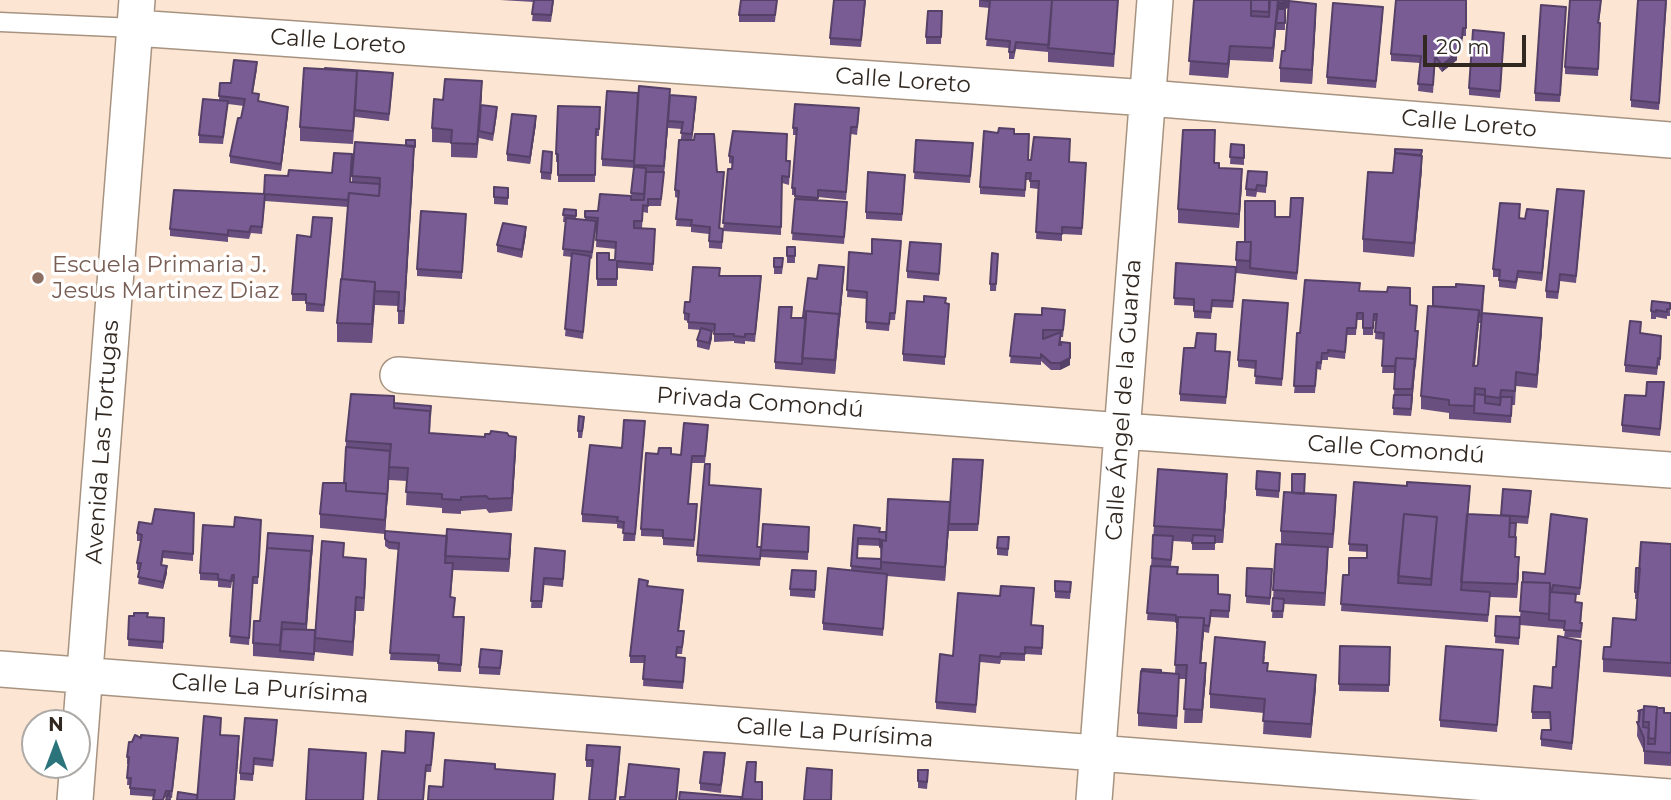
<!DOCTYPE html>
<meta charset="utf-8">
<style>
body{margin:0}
#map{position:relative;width:1671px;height:800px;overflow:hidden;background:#fce6d3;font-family:Montserrat,sans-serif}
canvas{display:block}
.north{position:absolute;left:21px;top:709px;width:70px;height:70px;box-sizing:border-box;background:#fff;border:2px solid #ada9a6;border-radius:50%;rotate:0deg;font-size:19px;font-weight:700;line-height:28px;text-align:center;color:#312821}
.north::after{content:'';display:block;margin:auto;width:24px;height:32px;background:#2b747c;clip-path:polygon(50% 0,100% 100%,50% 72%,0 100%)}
.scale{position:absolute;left:1423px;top:35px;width:103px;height:32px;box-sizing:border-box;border:4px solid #312821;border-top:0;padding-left:9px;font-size:21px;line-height:24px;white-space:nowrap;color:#312821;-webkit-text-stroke:5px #fff;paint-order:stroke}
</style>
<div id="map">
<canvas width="1671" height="800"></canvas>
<div class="north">N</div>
<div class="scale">20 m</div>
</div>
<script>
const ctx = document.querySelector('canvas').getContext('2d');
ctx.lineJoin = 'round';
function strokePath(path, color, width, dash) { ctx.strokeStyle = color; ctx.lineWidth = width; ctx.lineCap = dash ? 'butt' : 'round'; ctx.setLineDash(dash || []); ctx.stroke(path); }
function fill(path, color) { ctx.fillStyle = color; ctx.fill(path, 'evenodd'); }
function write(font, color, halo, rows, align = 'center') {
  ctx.font = font + ' Montserrat,sans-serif'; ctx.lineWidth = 7; ctx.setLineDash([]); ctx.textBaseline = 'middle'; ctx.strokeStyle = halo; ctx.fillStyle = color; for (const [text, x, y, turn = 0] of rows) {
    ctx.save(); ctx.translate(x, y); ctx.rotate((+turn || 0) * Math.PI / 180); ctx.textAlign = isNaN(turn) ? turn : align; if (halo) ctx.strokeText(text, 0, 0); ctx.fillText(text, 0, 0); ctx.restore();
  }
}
const service = new Path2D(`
 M0 22 135 28`);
const minor = new Path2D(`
 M135 28 1148 98 1671 140
 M398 375 1122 431 1671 470
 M0 669 1671 797
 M75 800 137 0
 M1094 800 1155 0`);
const wall = new Path2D(`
 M500 0H554L551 22 532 21 534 2Z
 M777 0 775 22H739V15Z
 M866 0 861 47 830 45V38Z
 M979 0H1118L1114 67 1048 62V52L1016 49 1014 59H1009V48L986 46 990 8 979 7Z
 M1194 0 1289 1 1316 17 1312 84 1280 82V68L1285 51 1288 8 1285 9V30H1276V29L1273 62 1230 60 1228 78 1189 75Z
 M1466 0V36H1463L1462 45H1457V60L1442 72 1435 63 1433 93 1418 91 1420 63 1391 61V54Z
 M1667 0 1659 110 1631 107V100Z
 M1601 5 1599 23 1600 30 1598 76 1565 74V67Z
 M942 11 941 44H926V37Z
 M1383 14 1376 88 1327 84V77Z
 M1566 14 1560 102 1535 101V93Z
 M1504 40 1500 98 1469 95V88Z
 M257 69 253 93 259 101 288 114 281 171 230 163V156L241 118 244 106 228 104 223 144 199 143V135L219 100 220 83H231Z
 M393 80 389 121 355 117 353 144 300 141V127Z
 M482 95 481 105 497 114 493 141 479 138V135L477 158 451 157V143L432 142V128L443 100Z
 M670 95 696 104 692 140 724 179 720 228 723 229 732 169 733 164 729 163V156L786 161 790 168 789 185 782 183 781 235 723 231 722 249 709 248V234L691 232V227L676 226 678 198 675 197V190L682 129 668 128 661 206H648V213L643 212 642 228 655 229 653 271 617 268V286H597V253L609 260H615L616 249 596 247 597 225H596L592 259 590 258 583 339 565 336 572 257 563 256 566 222H563L564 209 576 210V219L585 220V211H598L631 196 634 168 602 166V159Z
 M600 107 599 136H596L595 182H558V162H556V154Z
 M859 116 857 135 851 134 846 200 818 197V200L847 209 844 244 792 240 795 195H792V188L797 135H793V128Z
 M536 124 530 164 507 161V154Z
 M998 133 1014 134 1028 160 1070 162 1086 170 1082 235 1062 234V241L1036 239 1038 189 1030 188V180H1026L1025 197 980 194V187Z
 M415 140 404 324H398V306L375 305 372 343 337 342V323L348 207 265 201 262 234 251 233 249 239 228 237V242L170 236V229L264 194 352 182V176Z
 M916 140 973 150 970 183 914 179Z
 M1231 144 1244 145V165L1230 164Z
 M552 159 551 180 541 179V172Z
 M1214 163 1219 168 1242 183 1239 228 1178 223V209Z
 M1422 169 1414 257 1363 252V239L1393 173Z
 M1267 172 1266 193 1257 192 1256 197 1246 196V189Z
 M905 182 902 221 866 219V212Z
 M494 187 508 188V205L494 204Z
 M1584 198 1576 283 1560 281 1558 299 1546 298V291Z
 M1303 205 1297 280 1236 273V260L1245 242 1290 217Z
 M1519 218 1525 219 1548 218 1542 281 1518 278 1516 289 1499 287V277H1493V269Z
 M466 221 462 279 417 276V269Z
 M332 225 324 312 306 311V301H292V294L311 237Z
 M526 234 522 258 497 252V245Z
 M787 247H795V263H787Z
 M901 248 895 320H890L889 331 866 329 867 299 847 297 849 252 872 254Z
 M941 251 939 281 907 278V271Z
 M998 254 996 291H990V284Z
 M774 258 783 265 782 274H774Z
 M1176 263 1236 274 1233 308 1212 307 1211 319 1194 318V306L1174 305Z
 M844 274 835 374 775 369V362L792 318H803L808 278 817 279Z
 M720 276 761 283 755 342 745 341V344L734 343V341L714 342V331L710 330 712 338 709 350 697 347V340L701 330 688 329V321L684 320V313L690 302Z
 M1360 291 1410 305 1417 313 1415 331 1418 338 1411 416 1393 415 1395 373H1382L1384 340 1375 339 1376 321H1374L1373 335H1363V320H1357L1356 335H1347L1345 359 1328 357V360H1322L1321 370 1317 369 1315 393H1294L1300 333Z
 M1484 293 1483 313 1542 331 1537 388 1516 386 1515 405H1512L1511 423 1449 419V413L1421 409V396L1433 306ZM1479 323H1481L1477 366H1475Z
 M946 298 945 365 903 361V354L924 302Z
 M1288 303 1282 386 1255 384 1256 369 1238 367V360Z
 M1670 303V316H1667V319L1656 317V319H1651V311Z
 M1015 314 1065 317 1063 337H1061L1060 345 1070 365 1060 370H1051L1041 361V365L1010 363Z
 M1641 333 1661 336 1660 366 1658 365 1657 375 1625 372V365Z
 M1215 351 1230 359 1226 404 1180 401V394Z
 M1664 389 1660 436 1622 432V425L1646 396Z
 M431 413 430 433 516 450 512 511 489 513 486 509 461 511V514L442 513V508L406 505 407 481 389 480 385 534 320 528V514L344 483 346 441Z
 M584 424 582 438H578V431Z
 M645 428 635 541H623L624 529 617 528V524L582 522V514L622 448Z
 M708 432 705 463H692L688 504 697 511 694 547 663 545V537L641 536V529L658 454 681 455Z
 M983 467 978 531H949V529L945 581 887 576 883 636 823 630V623L851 570 854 525 886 532 950 502ZM858 545 880 546 881 559 857 558Z
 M1280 480 1279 498 1256 496V489Z
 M709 485 761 496 757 547H761L760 566 697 562V555Z
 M1227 488 1223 543H1215V550H1192V542L1173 541 1171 567 1178 574 1218 594 1230 595 1229 618 1211 617 1209 633 1204 632 1201 663 1206 677 1202 723H1184L1186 679H1179L1177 729 1138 726V713L1161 673 1175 674 1177 629H1176V622L1147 620 1154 526Z
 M1470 493 1468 514 1501 515 1531 498 1528 524 1515 523 1516 557 1519 571 1517 598 1490 597 1488 622 1341 611 1343 575H1349L1367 558V552L1349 551V544Z
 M1304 494 1336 509 1333 548H1328L1325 606 1284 604 1283 618H1272L1276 544H1281V531Z
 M194 513 193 561 163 558 162 565 167 573 163 589 138 584 140 570H137V563L141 541H137V533L152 524Z
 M261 520 258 584H253L249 645 230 643 234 582H232L231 588 218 587V581L200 580V573L234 527Z
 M1587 526 1580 595H1576V603L1582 610 1581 623 1582 630 1581 638 1564 637 1565 629 1520 625 1519 645 1495 643 1496 616 1520 617 1523 582 1545 574Z
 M809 527 808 560 761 557V550Z
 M385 531 511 548 509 572 453 570 451 597 454 617 464 625 461 672 438 671V662L390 660 399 550 389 549 385 546Z
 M1009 537 1008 556 997 555V548Z
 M313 543 307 629 315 630 344 557 366 573 364 611H356L353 656 315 652 314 661 253 656V643L260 621Z
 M1671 544V677L1603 672V659L1611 647 1636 620 1638 599H1635V592L1640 568Z
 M535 548 565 558 563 587 544 585 542 608H531Z
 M1247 568 1272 576 1270 605 1246 603Z
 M816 571 815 598 790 596V589Z
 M1055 581 1071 589 1070 599 1055 598Z
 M648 586 683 598 679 631 684 638 682 654H677V657L685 665 683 689 643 686 644 663H630V656Z
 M129 616 164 618 163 649 128 646Z
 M1032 625 1043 626 1042 655 1025 654V661L1001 660 1000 664 980 662 976 713 936 709V702L953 656Z
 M1340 646 1390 647 1389 692 1339 691Z
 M1581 648 1572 750 1541 746V739L1551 730 1550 719H1532V712L1552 688 1556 667Z
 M1265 656 1264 663 1268 671 1316 688 1311 738 1263 734 1264 713 1210 708V694Z
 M1503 657 1497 732 1440 727V720Z
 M502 658 500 675 479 674V667Z
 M1657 708 1664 713H1671V766L1644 764V751L1637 736 1638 711Z
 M277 727 273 767 254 765 253 781 240 780V773Z
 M141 738 178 745 172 798 130 795V785H127L128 764H127V757L132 742Z
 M434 740 431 772H426L405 753Z
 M620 755 616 800H589L592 767H586V760Z
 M725 760 721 793 700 790V783Z
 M918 770 928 778 927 789 918 788Z`);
const shadedWall = new Path2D(`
 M1278 0 1289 1V8L1278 10 1273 62V48Z
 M1316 4V17L1312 84V70Z
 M1230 46V60L1228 78V64Z
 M1457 53V60L1442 72V65Z
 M482 81V95L477 158V144Z
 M696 97V104L692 141V134Z
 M288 107V114L281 171V164Z
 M536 116V124L530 164V157Z
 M668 121V128L661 206 664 166Z
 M414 146V160L404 324V311Z
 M1422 150V169L1414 257V243Z
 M1242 169V183L1239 228V214Z
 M1548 211V218L1542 281V273Z
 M526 227V234L522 258V250Z
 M844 267V274L835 374V360Z
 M375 282V301L372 343V324Z
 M1479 310V323L1473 380V366Z
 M1542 318V331L1537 388V375Z
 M712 331V338L709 350V343Z
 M1418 331V338L1411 416 1412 389Z
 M1070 358V365L1060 370V363Z
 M516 437V450L512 511V498Z
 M1227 474V488L1223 543V530Z
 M389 476V480L385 534V520Z
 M950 502 949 524 945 581V567Z
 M511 534V548L509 572V559Z
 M313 536V543L306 638V624Z
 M1328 547V561L1325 606V593Z
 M1519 557V571L1517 598V584Z
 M366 559V573L364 611V598Z
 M167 566V573L163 589V582Z
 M356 597V611L353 656V642Z
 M1204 618V632L1200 676V663Z
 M1206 663V677L1202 723V710Z
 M1316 675V688L1311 738V724Z
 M239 736V750L235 800H234Z
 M679 769 677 800H676Z`);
const building = new Path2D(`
 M534 0H553L551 15 532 14Z
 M741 0H777L775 15H739Z
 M834 0H865L861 40 830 38Z
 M981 0H1052L1049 45 1016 42 1014 52H1009L1010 41 986 39 990 1Z
 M1052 0H1118L1114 54 1048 48Z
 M1194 0H1251V16L1269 17 1270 0H1278L1273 48 1230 46 1228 64 1189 61Z
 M1251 0H1269V12L1251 11Z
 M1279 0H1289V1L1278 3Z
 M1396 0H1466V28H1463L1462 38H1457V53L1442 65 1435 56 1433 85 1418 84 1421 56 1391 54Z
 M1570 0H1601L1598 23H1600L1598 69 1565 67Z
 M1638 0H1666L1659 103 1631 100Z
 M1289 1 1316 4 1312 70 1280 68 1282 51H1285Z
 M1333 3 1383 7 1376 81 1327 77Z
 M1541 5 1566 7 1560 95 1535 93Z
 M1278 9H1285V23H1276Z
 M928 11H942L941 37H926Z
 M1473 30 1504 33 1500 91 1469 88Z
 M234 60 257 62 252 93 259 94 258 101 288 107 281 164 230 156 238 118H241L245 99 219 96 220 83H231Z
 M304 68 357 71 353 131 300 127Z
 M325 68 393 73 389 114 355 110 357 71 325 69Z
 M445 79 482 81 477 144 451 143 452 130 432 128 434 99 443 100Z
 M639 86 670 89 664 166 634 165Z
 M607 91 638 93 634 161 602 159Z
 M670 95 696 97 692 134 681 133 683 122 668 121Z
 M203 99 228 101 223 137 199 135Z
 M795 104 859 108 857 127H851L846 192 818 190V198L795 196V188H792L797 128H793Z
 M481 105 497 107 493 134 479 131Z
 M558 106 600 107 599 129H596L595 175H558V154H556Z
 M512 114 536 116 530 157 507 154Z
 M999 128 1014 129V134H1029L1028 160H1031L1034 137 1070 139 1069 162 1086 163 1082 228 1062 227V234L1036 232 1039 181H1030L1031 173H1026L1025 190 980 187 984 131 998 133Z
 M1183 130H1215L1214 163H1219V168L1242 169 1239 214 1178 209Z
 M733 131 787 134 786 161H790L789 177 782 176 781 227 723 223 728 169H732L733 157 729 156Z
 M695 134H714L717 172H724L719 228 723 229 722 242 709 241 710 227 691 225 692 220 676 219 679 191 675 190 679 140H694Z
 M406 140H415V147L406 146Z
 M916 140 973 143 970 176 914 172Z
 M355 142 414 146 404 311H398L399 292 375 291V282L342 279 349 193 379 196 380 178 352 176Z
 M1231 144 1244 145V158L1230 157Z
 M1395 149 1422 150 1421 155 1395 153Z
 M543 151 552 152 551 173 541 172Z
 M334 153 352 154 350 182 380 184 379 196 349 193 348 200 264 194 265 175 288 176 289 170 332 173Z
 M1395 153 1422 156 1414 243 1363 239 1368 172 1393 173Z
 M634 167 646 168 644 194 631 193Z
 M1248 171 1267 172 1266 186 1257 185 1256 190 1246 189Z
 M646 172H664L661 199H648V206L643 205 642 221H634V228L655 229 653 264 617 261V279H597V253H609V260H615L616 242 596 240 598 218 585 217V211H598L600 194 631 196V200H644Z
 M868 172 905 175 902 214 866 212Z
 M494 187 508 188V198L494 197Z
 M1557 189 1584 191 1576 276 1560 274 1558 292 1546 291Z
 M174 190 265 194 262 227 251 226 249 232 228 230V235L170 229Z
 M1291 198H1303L1297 273 1250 268 1251 242H1245V201H1275V217H1290Z
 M795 199 847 202 844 237 792 233Z
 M1500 203 1520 204 1519 218 1525 219 1527 209 1548 211 1542 273 1518 271 1516 282 1499 280 1500 270 1493 269Z
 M564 209 576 210V216L563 215Z
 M421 211 466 214 462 272 417 269Z
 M313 217 332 218 324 305 306 303V294H292L297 235 311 237Z
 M566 218 596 221 592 252 563 249Z
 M503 223 526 227 522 250 497 245Z
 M872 239 901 241 895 313H890L889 324 866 322 867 292 847 290 849 252 872 254Z
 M910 242 941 244 939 274 907 271Z
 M1237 242H1251L1250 261 1236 260Z
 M787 247H795V256H787Z
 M572 253 590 256 583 332 565 329Z
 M992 253 998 254 996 284H990Z
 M774 258H783L782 267H774Z
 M1176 263 1236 267 1233 301 1212 300 1211 312 1194 311V299L1174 298Z
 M819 265 844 267 839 320V314L806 311V317H803L808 278 817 279Z
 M693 267 720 268 719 276H761L755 334H745V337L734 336V334H714L715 324 688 322 689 314 684 313 685 302H690Z
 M341 279 375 282 372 324 337 323Z
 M1305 280 1360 283 1359 291 1387 292 1388 287 1410 288V305L1417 306 1415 331H1418L1415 366V359L1396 358 1395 366H1382L1384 333 1375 332 1377 314H1374L1373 328H1363V313H1357L1356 328H1347L1345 352 1328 350V353H1322L1321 363 1317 362 1315 386H1294L1297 333H1300Z
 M1456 284 1484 286 1481 316H1479V310L1433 306V287H1456Z
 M924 296 946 298 945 303 949 304 945 357 903 354 907 301 924 302Z
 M1243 300 1288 303 1282 379 1255 376 1256 361 1238 360Z
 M1652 301 1670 303V309H1667V312L1656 310V312L1651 311Z
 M1428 306 1479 310 1473 366H1477L1478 364 1482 313 1542 318 1537 375 1516 372 1515 391 1501 390 1500 398 1485 396V389L1475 388 1474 406 1449 405V400L1421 396Z
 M779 307H792L791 318H806L802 364 775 362Z
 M1042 308 1065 310 1063 330H1043V339L1061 332 1059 345H1061V342L1070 343V358L1060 363H1051L1041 354V358L1010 356 1015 314 1042 315Z
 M806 311 839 314 835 360 802 358Z
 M1630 321 1641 322 1640 333 1661 336 1660 359 1658 358 1657 368 1625 365Z
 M701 328 712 331 709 343 697 340Z
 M1197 333 1216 334 1215 351 1230 352 1226 397 1180 394 1184 348H1195Z
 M1396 358 1415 359 1412 389H1394Z
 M1647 382H1664L1660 429 1622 425 1625 395 1646 396Z
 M351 394 394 396V408L430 411 429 433 485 437V434H490L491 431 507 433 509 436 516 437 512 498 489 499 486 496 461 497V500L442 499V494L406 492 408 468 389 467 391 444 346 441Z
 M1475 394 1485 395V403L1500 405 1501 397H1512L1511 416 1474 413Z
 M1394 395H1412L1411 409 1393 408Z
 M394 403 431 406 430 417V411L394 408Z
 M579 416 584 417 582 431H578Z
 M624 420 645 421 635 534 623 533 624 522 617 521 618 517 582 514 590 445 622 448Z
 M684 423 708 425 705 456H692L688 504H697L694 540 663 538V530L641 529 646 453 658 454 659 448H671V454L681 455Z
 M346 447 390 451 387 500V494L346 491V483H344Z
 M953 459 983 460 978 524H949Z
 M705 464H710L709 485 761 489 757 547H761L760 559 697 555Z
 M1158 469 1227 474 1223 530 1154 526Z
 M1257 471 1280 473 1279 491 1256 489Z
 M1292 474H1305L1304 494 1292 493Z
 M1354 482 1407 486V482L1470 486 1461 590 1490 592 1488 615 1341 604 1343 575H1349V558H1367V545L1349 544ZM1404 514 1437 517 1431 585 1398 583Z
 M323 483H346V491L387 494 385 520 320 514Z
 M1503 489 1531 491 1528 517 1501 515Z
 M1284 492 1336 495 1333 534 1281 531Z
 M888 499 950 502 945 567 881 562 882 540 886 541Z
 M155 509 194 513 193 554 163 551 161 565 167 566 163 582 138 577 141 563H137L142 535 137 533 139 522 152 524Z
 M1404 514 1437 517 1431 579 1398 576Z
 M1467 514 1510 516 1509 537H1516L1515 557H1519L1517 584 1461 582Z
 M1551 514 1587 519 1580 588 1553 585 1552 590H1550V583L1523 582V572L1545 574Z
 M235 517 261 520 258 577H253L249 638 230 636 234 575H232L231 581 218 579V574L200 573 203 525 234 527Z
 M1510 523H1516L1515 537H1509Z
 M763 524 809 527 808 552 761 550Z
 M854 525 880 528 879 532H886V541L882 540V547H880V539L858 538 857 558 881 559V569L851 566Z
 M447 529 511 534 509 559 445 556Z
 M385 531 447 536 445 563H453L450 597 455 598 453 617H464L461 665 438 663 439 655 390 653 399 543 389 542 385 539Z
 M268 533 313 536 311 558V551L267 548Z
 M1153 535 1173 536 1171 560 1152 558Z
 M1193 535 1215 536V543H1192Z
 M998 537H1009L1008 549 997 548Z
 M322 541 344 543 343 557 366 559 364 598 356 597 353 642 315 638Z
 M1641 542 1671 544V663L1603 659 1604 647H1611L1613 618 1636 620Z
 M1276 544 1328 547 1325 593 1273 590Z
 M267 548 311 551 306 624 282 622 280 645 253 643 254 621H260Z
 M535 548 565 551 563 579 544 578 542 601H531Z
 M1151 566 1178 567 1177 574 1218 575V594L1230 595 1229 611 1211 610 1209 626 1204 625V618L1178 617V622H1176V615L1147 613Z
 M828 568 887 574 883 629 823 623Z
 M1247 568 1272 569 1270 598 1246 596Z
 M1636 568H1640L1638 592H1635Z
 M792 570 816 571 815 590 790 589Z
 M639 579 648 581 647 586 683 590 678 631H684L682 647H677L676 657 685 658 683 682 643 679 645 656H630Z
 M1055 581 1071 582 1070 592 1055 591Z
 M1522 582 1550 583 1549 614 1520 611Z
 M1001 586 1034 588 1031 625 1043 626 1042 648 1025 647V654L1001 653 1000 657 980 655 976 705 936 702 940 654 953 656 958 593 1000 596Z
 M1550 592 1576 594 1575 602 1582 603 1580 623H1582L1581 631 1564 630 1565 621 1549 620Z
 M1273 598 1284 599 1283 611H1272Z
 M134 613H148L147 617 164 618 163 642 128 639 129 616H134Z
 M1496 616 1520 617 1519 638 1495 636Z
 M1178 617 1204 618 1200 663H1206L1202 710 1184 709 1187 665H1175Z
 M282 629 315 630 314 654 280 651Z
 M1558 636 1581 641 1572 743 1541 739 1542 730H1551L1550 712H1532L1534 686 1552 688 1553 667H1556Z
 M1215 637 1265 642 1263 663H1268L1267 671 1316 675 1311 724 1263 721 1265 699 1210 694Z
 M1340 646 1390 647 1389 685 1339 684Z
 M1446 646 1503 650 1497 725 1440 720Z
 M481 649 502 651 500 668 479 667Z
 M1142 669 1161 670V673L1142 671Z
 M1141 671 1179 674 1177 716 1138 713Z
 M1644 706 1657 707 1655 739 1648 738 1649 722H1643Z
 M1657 708H1664V713H1671V753L1644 751V738L1637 722H1639L1640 711H1638L1644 709 1643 727 1649 728 1648 744H1655Z
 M204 716 221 718 220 735 239 736 234 800H197Z
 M245 718 277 720 273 760 254 758 253 774 240 773Z
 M406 731 434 733 431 765H426L423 800H378L382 751 405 753Z
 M135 735 141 738V735L178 738 172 791H169L170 800H166L169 791H166L163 800H153L155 790 130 788 131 778H127L129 757H127L129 742H132Z
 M587 745 620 747 615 800H589L593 760H586Z
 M309 749 366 753 363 800H306Z
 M704 752 725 753 721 785 700 783Z
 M445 760 495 764V769L555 774 553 800H428L429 786 443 787Z
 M747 762H756L755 782H762V800L742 799Z
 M629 764 679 769 676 800H620V797H625Z
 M807 768 832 770 831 800H804Z
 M918 770H928L927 782 918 781Z
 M178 792 197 795V800H177Z
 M680 792 741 797V800H679Z`);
const markers = [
 [38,278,7,"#8d6e63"]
];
const streetNames = [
 ["Calle Loreto",338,42,4],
 ["Calle Loreto",903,81,4],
 ["Calle Loreto",1469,124,5],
 ["Calle Ángel de la Guarda",1124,400,-86],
 ["Privada Comondú",760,403,4],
 ["Avenida Las Tortugas",103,442,-86],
 ["Calle Comondú",1396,450,4],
 ["Calle La Purísima",270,689,4],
 ["Calle La Purísima",835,733,4]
];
const educationNames = [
 ["Escuela Primaria J.",52,265],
 ["Jesus Martinez Diaz",52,291]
];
strokePath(service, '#a79381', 21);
strokePath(minor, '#a79381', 38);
strokePath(service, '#fff', 18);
strokePath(minor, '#fff', 35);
fill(wall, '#694f7f');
fill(shadedWall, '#554068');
fill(building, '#7a5c94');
strokePath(building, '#554068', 2);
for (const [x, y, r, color] of markers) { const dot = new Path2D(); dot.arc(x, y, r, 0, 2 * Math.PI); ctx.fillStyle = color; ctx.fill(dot); strokePath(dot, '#fff', 2.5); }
write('23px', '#312821', '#fff', streetNames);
write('23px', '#785e54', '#fff', educationNames, 'left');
</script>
